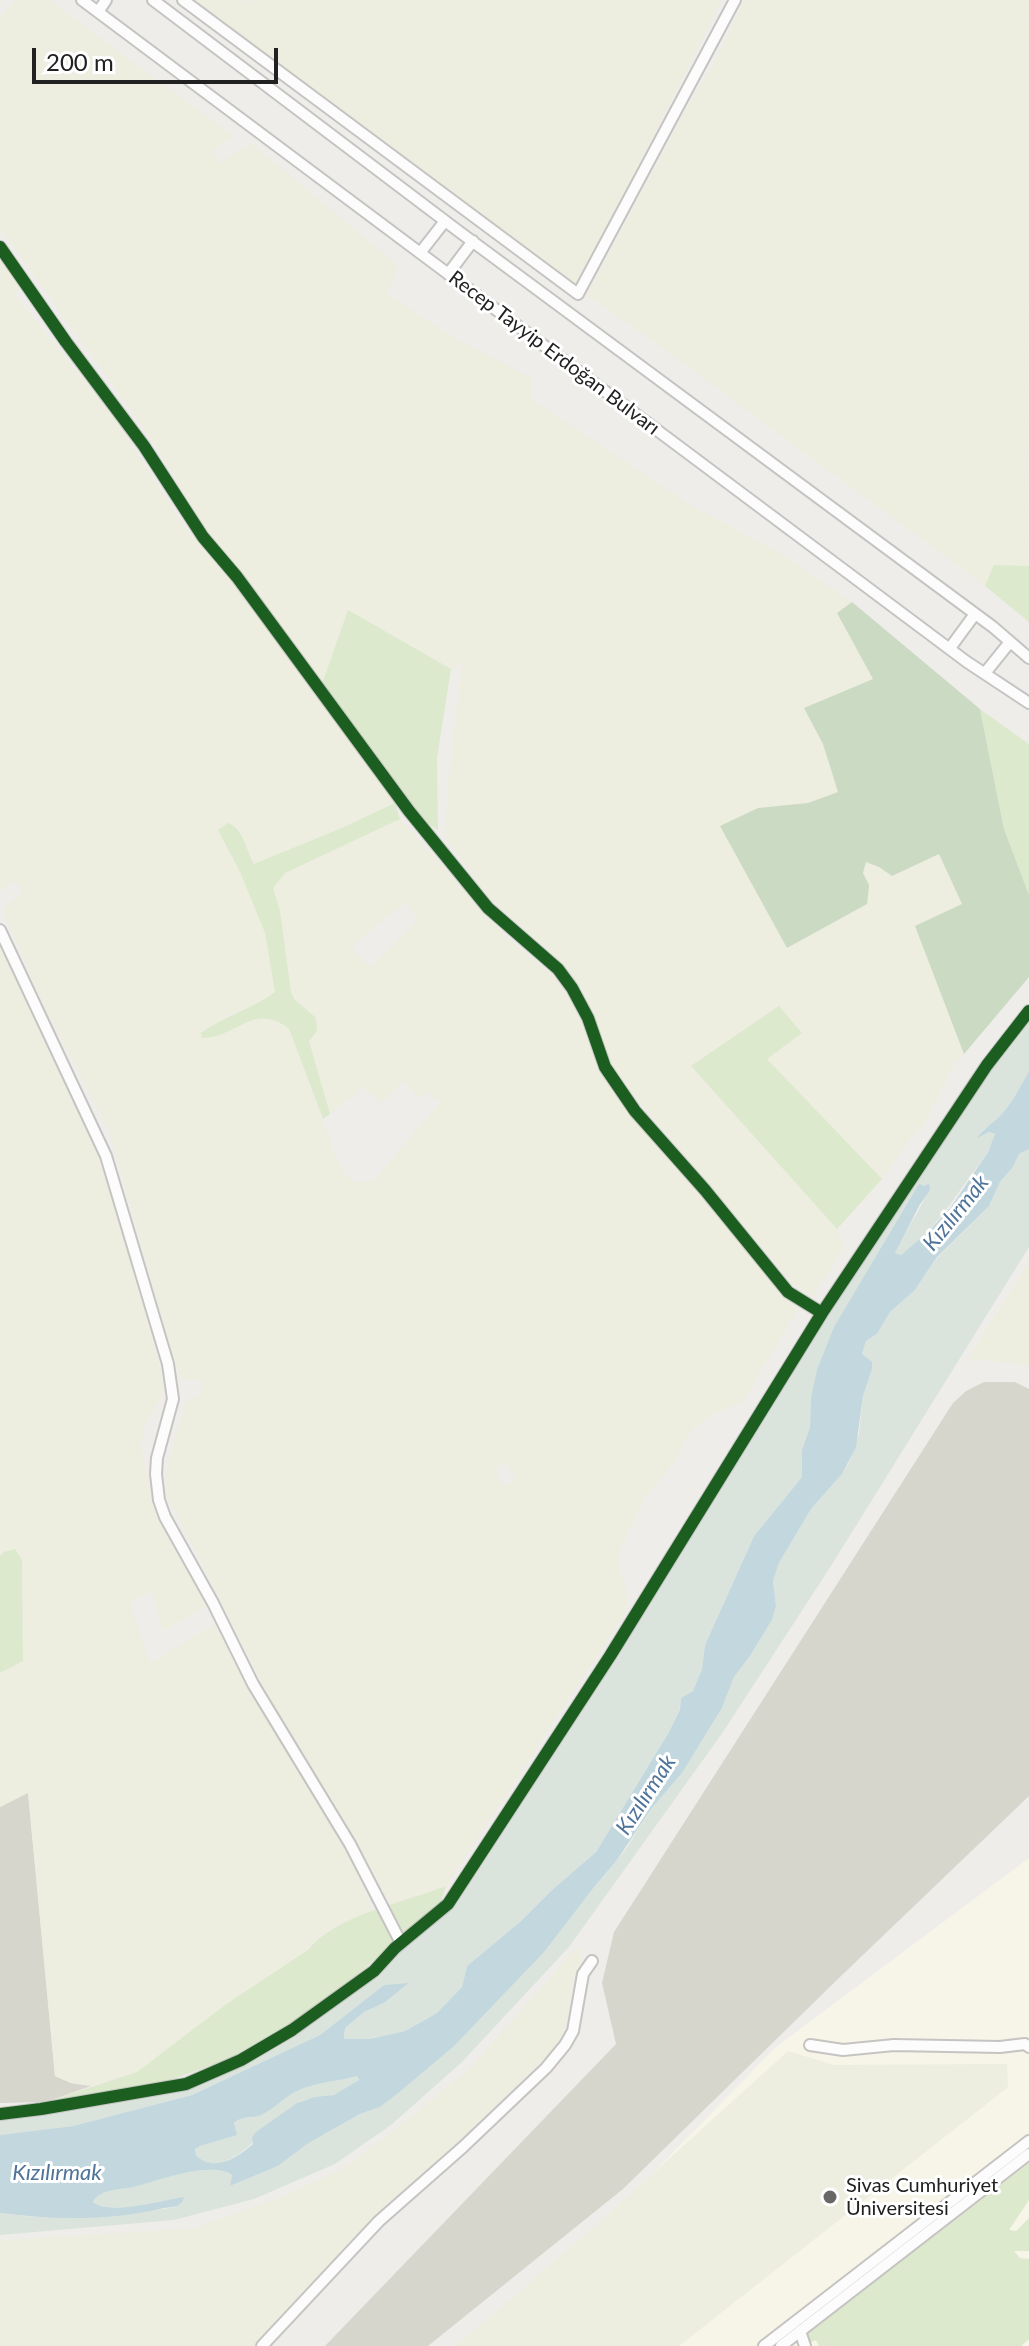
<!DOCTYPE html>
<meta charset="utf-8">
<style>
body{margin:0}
#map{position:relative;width:1029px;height:2346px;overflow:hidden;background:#efedea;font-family:Lato,sans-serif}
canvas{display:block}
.scale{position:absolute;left:32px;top:48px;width:246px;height:36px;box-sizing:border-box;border:4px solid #212121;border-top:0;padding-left:10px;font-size:24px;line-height:28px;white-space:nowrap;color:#212121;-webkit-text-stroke:6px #fff;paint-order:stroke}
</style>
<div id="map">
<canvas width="1029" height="2346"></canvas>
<div class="scale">200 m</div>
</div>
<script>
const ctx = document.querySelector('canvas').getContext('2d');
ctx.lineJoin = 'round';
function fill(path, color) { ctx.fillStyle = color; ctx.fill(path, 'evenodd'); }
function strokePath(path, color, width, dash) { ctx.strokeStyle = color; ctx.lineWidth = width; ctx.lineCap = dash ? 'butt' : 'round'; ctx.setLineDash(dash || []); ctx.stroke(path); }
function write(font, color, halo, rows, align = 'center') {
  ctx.font = font + ' Lato,sans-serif'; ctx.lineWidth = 6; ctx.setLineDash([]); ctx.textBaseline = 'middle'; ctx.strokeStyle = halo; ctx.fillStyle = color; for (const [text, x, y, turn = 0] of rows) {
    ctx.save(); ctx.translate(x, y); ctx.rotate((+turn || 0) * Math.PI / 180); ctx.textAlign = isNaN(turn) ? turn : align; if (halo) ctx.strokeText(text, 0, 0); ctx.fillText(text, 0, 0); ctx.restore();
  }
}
const education = new Path2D(`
 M1029 1858V2346H484L776 2047Z`);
const construction = new Path2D(`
 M984 1382H1015L1029 1389V1796L840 1977 623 2189 428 2346H325L616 2044 602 1983 614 1932 953 1403 966 1391Z
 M28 1792 55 2076 71 2083 91 2086 46 2102 0 2103V1807Z`);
const farmland = new Path2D(`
 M16 0H49L234 136 211 152 219 163 251 143 399 266 386 293 460 341 532 378 531 399 691 505 780 553 852 602 837 613 873 679 804 708 823 744 838 792 808 803 758 808 721 826 787 948 867 904 863 873 865 862 879 867 892 876 939 854 962 904 916 926 964 1054 955 1064 924 1125 909 1140 882 1179 766 1058 691 1067 837 1229 845 1246 813 1297 793 1284 637 1099 608 1060 587 998 567 967 490 899 445 837 448 779 462 663 451 669 348 610 322 684 206 529 153 441 0 228V16Z
 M193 0H242L245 3 249 0H722L580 281 575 285Z
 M744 0H1029L1028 566 994 565 985 586 654 342 587 295 678 124 716 59Z
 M0 256 20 287 15 295 114 417 190 535 200 540 268 626 395 803 344 827 254 864 240 831 233 824 223 841 240 872 265 933 275 992 258 1003 227 1016 201 1033 210 1038 250 1021 268 1017 277 1020 289 1029 336 1158 346 1176 357 1182 374 1180 440 1102 426 1092 419 1098 403 1081 382 1104 363 1088 330 1114 309 1041 307 1008 294 999 291 992 280 911 272 888 285 873 400 819 507 938 550 973 574 1004 597 1061 626 1105 797 1311 742 1403 719 1411 692 1429 675 1461 645 1498 620 1552V1570L628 1594 626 1612 446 1886 417 1897 390 1904 355 1840 278 1716 165 1491 166 1473 178 1425 186 1402 199 1394 204 1381 187 1380 179 1377 108 1129 42 1002 2 909 23 891 16 881 0 891ZM406 903 418 920 370 968 352 947 363 936ZM508 1463 515 1480 502 1485 495 1468Z
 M0 945 104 1163 164 1383 163 1395 144 1426 141 1447 155 1504 208 1606 162 1631 152 1592 130 1601 150 1663 217 1623 346 1846 373 1912 334 1926 315 1941 308 1950 225 2005 137 2072 91 2086 71 2083 55 2076 28 1793 0 1807V1673L23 1660 24 1624 22 1560 4 1552 0 1556Z
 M1029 1262V1366L986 1360 966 1361Z
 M577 1947 583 1960 574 1979 566 2028 557 2047 436 2163 375 2216 258 2346H0V2240L196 2228 288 2194 341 2169 395 2130 469 2069Z
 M788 2051 834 2065 1007 2064 1008 2087 679 2346H456L595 2226Z`);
const grass = new Path2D(`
 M994 565 1029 566V622L985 586Z
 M348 610 451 669 437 758 438 830 423 821 322 684Z
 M980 709 1029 744V895L1004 829Z
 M395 803 400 819 285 873 273 888 280 911 291 992 294 999 316 1018 317 1031 309 1041 330 1114 323 1119 289 1029C254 1001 237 1038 202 1038L201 1033C224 1016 252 1009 275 992L265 933 240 872 218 830 228 823C244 829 246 850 254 864L344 827Z
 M779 1006 802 1033 767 1059 882 1179 837 1229 691 1066Z
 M15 1549 22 1560 23 1661 0 1673V1556L4 1552Z
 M446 1886 441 1901 339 1991 243 2054 162 2083 46 2102 137 2072 225 2005 308 1950C337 1914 403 1903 446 1886Z
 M1029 2163V2200L1009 2230 1016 2231 1029 2218V2251H1014L1020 2258 1029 2259V2339L1021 2346H819L816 2340 809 2343 806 2334Z`);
const forest = new Path2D(`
 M852 602 980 709 1004 829 1029 895V977L964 1054 915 926 962 904 939 854 892 876 879 867 866 862 863 873 869 885 867 904 787 948 720 826 758 808 808 803 838 792 823 744 804 708 873 679 837 613Z`);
const wetland = new Path2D(`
 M1029 1019C1029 1035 1029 1056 1029 1071 1023 1095 1001 1118 981 1132L979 1137 989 1132 995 1134C991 1151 979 1164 969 1178 948 1207 931 1234 901 1255L895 1253C901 1236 930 1197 929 1184L811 1398 810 1427 802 1450V1477L754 1536 705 1645 702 1669 693 1691 681 1698 680 1708 669 1732 596 1852 552 1890 520 1922 467 1966 462 1987 437 2013 405 2031 370 2039 344 2040 345 2028 364 2012 384 2003 408 1984 384 1985 320 2035 192 2095 73 2126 0 2135V2119L42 2114 187 2089 243 2065 295 2034 452 1908 614 1659 826 1316 991 1068Z
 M1029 1149V1247L831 1566 723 1732 569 1947 462 2062 391 2125 335 2164 254 2199 174 2220 0 2235V2213L34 2217 112 2216 176 2207 178 2198C157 2202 111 2215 93 2202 97 2197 96 2196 102 2193 112 2189 123 2189 133 2187 157 2181 210 2160 232 2175L230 2186 278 2166 307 2144 360 2114 380 2107 397 2094 596 1886 626 1849 651 1809 682 1773 722 1708 734 1677 750 1656 772 1620 776 1606 773 1581 779 1563 811 1509 842 1474 849 1462 859 1434 863 1396 872 1369 871 1362 862 1354 866 1341 877 1334 890 1312 915 1290 937 1258 989 1206 1000 1182 1013 1167 1019 1154Z
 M357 2076 359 2080C351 2085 342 2093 332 2095 321 2099 307 2097 296 2104 272 2118 226 2187 196 2155L195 2149 200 2146 236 2135 234 2123C246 2114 246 2120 257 2116 271 2112 283 2099 295 2092 315 2082 337 2082 357 2076Z`);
const water = new Path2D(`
 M1029 1071V1149L1019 1154 1013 1167 1000 1182 989 1206 937 1257 915 1290 890 1312 877 1334 866 1341 862 1354 872 1362V1369L863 1396 856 1447 842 1474 811 1509 779 1563 773 1581 776 1606 772 1620 750 1656 734 1677 722 1708 682 1773 651 1809 617 1860 587 1896 544 1952 454 2046 397 2094 380 2107 360 2114 307 2144 278 2166 230 2186 232 2175C211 2160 157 2181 134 2187 124 2189 112 2189 103 2193 97 2196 97 2196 93 2202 111 2216 162 2200 184 2197 183 2199 183 2202 181 2203 177 2208 169 2207 164 2208 111 2221 53 2220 0 2213V2135L73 2126 192 2095 320 2035 384 1985 409 1983 384 2003 364 2012 345 2028 344 2039H370L405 2031 437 2013 462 1987 467 1966 520 1922 552 1890 596 1852 669 1732 680 1709 681 1698 693 1691 702 1669 705 1645 754 1536 802 1477V1450L810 1427 811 1398 817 1370 834 1327 919 1184 925 1186 929 1183 930 1190 919 1206 895 1253 901 1255 928 1232 951 1207 988 1152 995 1134 989 1132 977 1138C983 1129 993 1123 1001 1115 1013 1102 1021 1086 1029 1071ZM357 2076 359 2080 334 2095 315 2097 297 2103 256 2132 252 2137 253 2144C237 2158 213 2173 196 2155L195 2149 200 2146 237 2135 234 2123C245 2114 252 2120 263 2114 275 2108 284 2098 295 2092 314 2082 337 2082 357 2076Z`);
const minor = new Path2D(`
 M82 0 967 662 1029 703
 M153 0 461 233 993 627 1029 658
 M183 0 578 294 735 0
 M98 12 106 0
 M0 247 66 342 144 446 203 537 237 577 409 811 488 908 558 969 572 988 588 1018 605 1067 635 1111 705 1190 788 1292 822 1313
 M420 253 445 221
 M448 274 473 241
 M950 648 975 614
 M985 673 1010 642
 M0 930 106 1156 168 1364 173 1399 157 1458 156 1474 159 1500 165 1517 213 1603 253 1684 350 1844 401 1943
 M810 2045 843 2050 894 2045 1000 2047 1025 2044 1029 2047
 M0 2114 41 2109 186 2084 241 2060 292 2030 374 1971 395 1948 448 1904 610 1656 822 1313 987 1065 1029 1011
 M800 2331 805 2346
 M262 2346 379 2221 463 2147 546 2068 565 2045 573 2031 583 1974 592 1961
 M764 2346 1029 2141
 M781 2346 1029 2154`);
const cycleway = new Path2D(`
 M0 247 66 342 144 446 203 537 237 577 409 811 488 908 558 969 572 988 588 1018 605 1067 635 1111 705 1190 788 1292 822 1313
 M0 2114 41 2109 186 2084 241 2060 292 2030 374 1971 395 1948 448 1904 610 1656 822 1313 987 1065 1029 1011`);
const markers = [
 [830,2197,8,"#696867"]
];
const streetNames = [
 ["Recep Tayyip Erdoğan Bulvarı",554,353,37]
];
const poiNames = [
 ["Sivas Cumhuriyet",846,2186],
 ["Üniversitesi",846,2209]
];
const waterNames = [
 ["Kızılırmak",956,1213,-51],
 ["Kızılırmak",646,1795,-57],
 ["Kızılırmak",57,2173]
];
fill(education, '#f6f5e8');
fill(construction, '#d7d6cd');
fill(farmland, '#edede0');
fill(grass, '#dce9cd');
fill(forest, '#cbdac2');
fill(wetland, '#dae4dd');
fill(water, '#c2d8de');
strokePath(minor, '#c5c4c2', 14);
strokePath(minor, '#fdfcfc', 10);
strokePath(cycleway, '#1b5e20', 12);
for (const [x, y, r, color] of markers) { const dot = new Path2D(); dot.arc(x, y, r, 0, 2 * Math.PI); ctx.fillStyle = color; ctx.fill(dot); strokePath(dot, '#fff', 3); }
write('20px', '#212121', '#fff', streetNames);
write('20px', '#212121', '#fff', poiNames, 'left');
write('italic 22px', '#507499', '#fff', waterNames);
</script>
